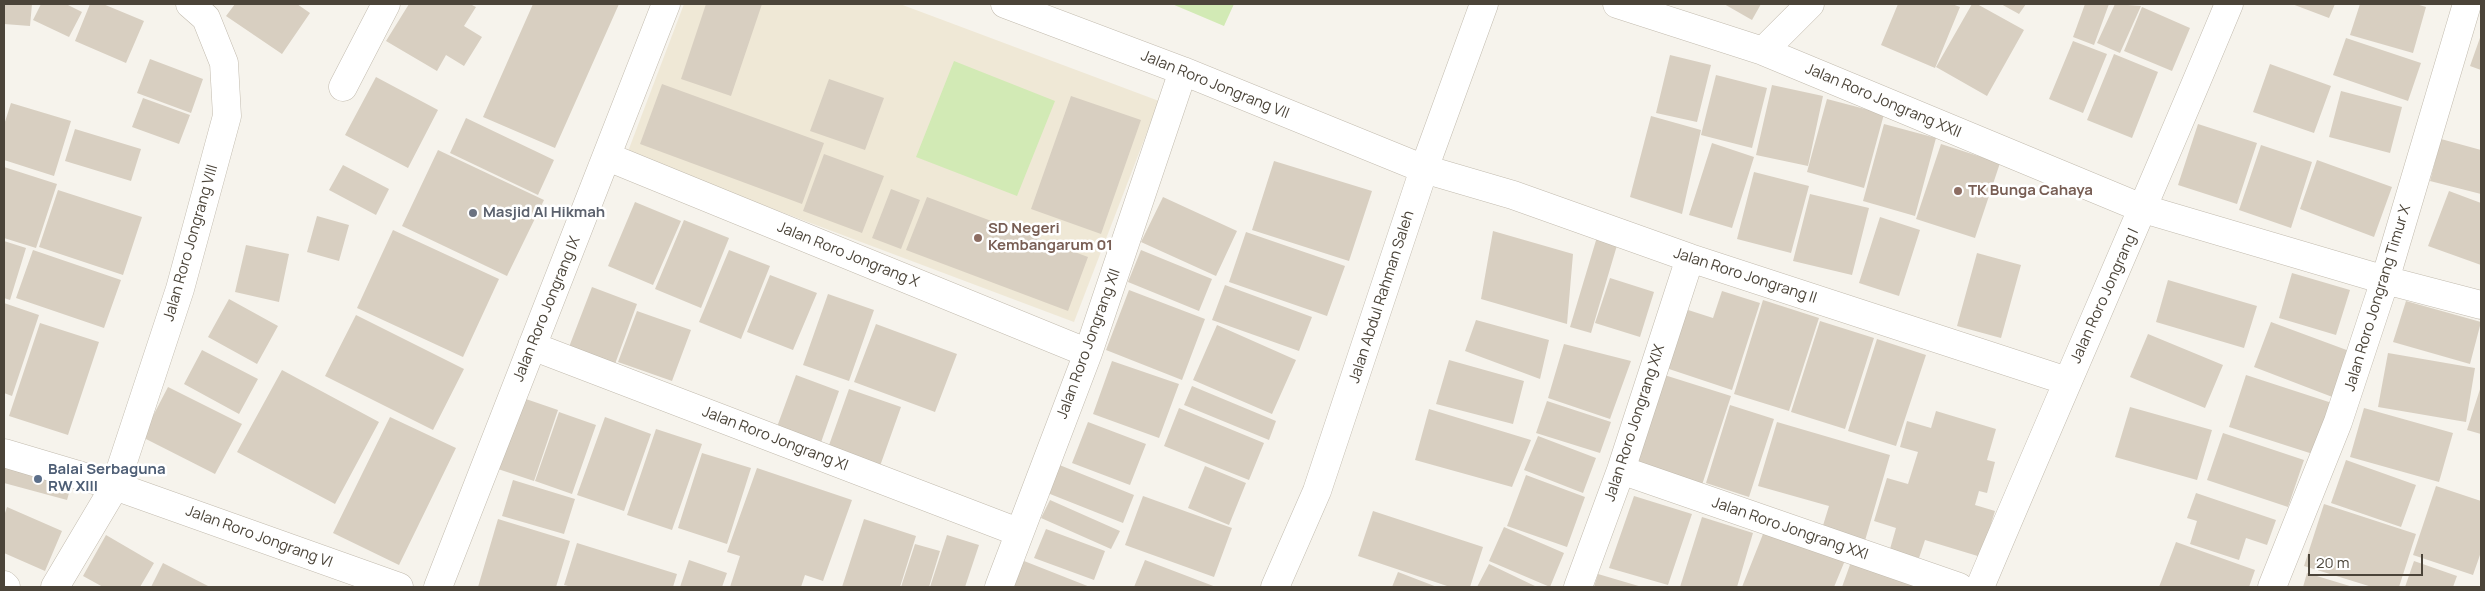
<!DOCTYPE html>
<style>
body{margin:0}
#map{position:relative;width:2485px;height:591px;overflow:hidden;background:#f6f3ec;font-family:Manrope,sans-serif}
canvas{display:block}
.frame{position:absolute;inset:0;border:5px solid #4b4439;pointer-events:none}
.scale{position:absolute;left:2308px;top:554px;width:115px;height:22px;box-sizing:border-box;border:2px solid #4b4439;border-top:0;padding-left:6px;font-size:15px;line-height:18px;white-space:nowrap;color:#4b4439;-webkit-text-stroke:4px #fff;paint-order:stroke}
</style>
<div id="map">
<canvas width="2485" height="591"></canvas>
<div class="frame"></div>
<div class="scale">20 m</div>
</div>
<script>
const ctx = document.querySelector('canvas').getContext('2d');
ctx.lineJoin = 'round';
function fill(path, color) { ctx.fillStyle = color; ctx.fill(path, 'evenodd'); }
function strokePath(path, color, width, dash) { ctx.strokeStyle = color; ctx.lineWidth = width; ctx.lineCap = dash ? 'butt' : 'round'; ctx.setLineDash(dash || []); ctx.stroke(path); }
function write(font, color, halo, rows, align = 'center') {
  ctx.font = font + ' Manrope,sans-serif'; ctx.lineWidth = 5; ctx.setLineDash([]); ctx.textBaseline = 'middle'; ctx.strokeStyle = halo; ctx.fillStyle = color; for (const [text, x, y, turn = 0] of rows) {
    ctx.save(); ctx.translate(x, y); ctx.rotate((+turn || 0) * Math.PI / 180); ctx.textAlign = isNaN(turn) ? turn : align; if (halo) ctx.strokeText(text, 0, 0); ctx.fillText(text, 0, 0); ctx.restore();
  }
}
const education = new Path2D(`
 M684 4H900L1159 101 1074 322 627 154Z`);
const green = new Path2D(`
 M1172 4H1234L1224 26Z
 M954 61 1055 101 1017 196 916 157Z`);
const building = new Path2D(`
 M4 4H32L30 26 4 24Z
 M41 4H66L82 12 69 37 33 20Z
 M90 4H103L144 21 126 63 75 41Z
 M235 4H297L310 13 282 54 226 16Z
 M409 4H470L476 7 464 26 482 37 464 66 446 55 437 71 386 41Z
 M533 4H619L555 148 483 117Z
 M706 4H762L731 96 681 79Z
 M1724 4H1761L1752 20Z
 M1898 4H1952L1960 7 1935 68 1881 45Z
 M1972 4H1977L2024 30 1987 96 1936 67Z
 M2001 4H2026L2019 14Z
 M2085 4H2109L2094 45 2073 37Z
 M2115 4 2141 6 2120 53 2097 43Z
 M2292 4H2335L2329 18Z
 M2360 4H2416L2426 7 2413 53 2350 35Z
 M2142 7 2190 28 2172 71 2124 51Z
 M2481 35V70L2470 66Z
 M2346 38 2421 63 2408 101 2333 75Z
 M2073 41 2107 54 2083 113 2049 99Z
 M2114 54 2158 72 2132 138 2087 120Z
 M1670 55 1711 65 1697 122 1656 113Z
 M150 59 203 79 191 113 137 93Z
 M2270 64 2331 86 2314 133 2253 112Z
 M1716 75 1767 88 1752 148 1701 135Z
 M376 77 438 110 408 168 345 135Z
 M829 79 884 98 865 150 810 131Z
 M662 84 824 143 802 204 640 144Z
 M1772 85 1823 96 1808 166 1756 155Z
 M2341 91 2402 107 2390 153 2329 137Z
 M1071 96 1141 120 1101 234 1031 209Z
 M143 98 190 115 179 144 132 127Z
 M1827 99 1884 114 1864 188 1807 172Z
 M11 103 71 121 54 176 4 160V125Z
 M1651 116 1701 130 1682 214 1630 197Z
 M466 118 554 160 538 195 450 153Z
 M1884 124 1936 138 1915 216 1863 201Z
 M2198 124 2257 143 2237 204 2178 185Z
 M75 129 141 149 131 181 65 161Z
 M2441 139 2481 150V194L2430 181Z
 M1712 143 1754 157 1732 228 1689 215Z
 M1941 144 2000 163 1975 238 1916 219Z
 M2261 145 2312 162 2291 228 2239 210Z
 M438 150 544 200 507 276 402 226Z
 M824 154 884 176 862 233 803 211Z
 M2317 160 2392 187 2374 237 2300 209Z
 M1274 161 1372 191 1349 261 1252 230Z
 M343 165 389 189 376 215 329 190Z
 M4 167 57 184 36 248 4 238Z
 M1754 172 1809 186 1791 253 1737 239Z
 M891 189 920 200 901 249 872 238Z
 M58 190 142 217 123 275 39 247Z
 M2449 191 2481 203V265L2428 246Z
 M1810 194 1869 208 1852 275 1793 261Z
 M927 197 1088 257 1068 311 906 250Z
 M1163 197 1237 231 1216 276 1141 242Z
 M635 202 681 221 653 285 608 266Z
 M317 216 349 225 339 261 307 252Z
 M1880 217 1920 230 1899 296 1859 283Z
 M684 220 729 238 701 308 655 289Z
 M393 230 499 279 463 357 357 308Z
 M1493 231 1573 254 1567 324 1481 299Z
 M1246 232 1345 266 1327 316 1229 282Z
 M1597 237 1618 242 1591 333 1570 327Z
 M4 241 26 248 10 300 4 298Z
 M246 245 289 254 279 302 235 292Z
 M33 250 121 280 104 328 16 298Z
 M729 250 770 266 741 339 699 322Z
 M1141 250 1212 279 1199 311 1128 282Z
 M1977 253 2021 265 2001 338 1957 326Z
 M2292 273 2350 290 2336 335 2279 318Z
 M770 275 817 293 793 350 747 332Z
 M1610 278 1654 292 1640 337 1595 323Z
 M2168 280 2257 306 2244 348 2156 322Z
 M1225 285 1312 317 1299 351 1212 320Z
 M592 287 637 304 615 364 569 347Z
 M1129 290 1205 319 1182 380 1106 350Z
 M1722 291 1760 303 1732 390 1666 368 1685 309 1713 318Z
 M828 294 874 310 849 381 803 365Z
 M229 299 278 326 257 364 208 337Z
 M1763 300 1819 318 1789 411 1734 394Z
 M2406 301 2481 322 2470 364 2393 342Z
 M4 303 39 315 12 396 4 393Z
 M637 311 691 330 672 381 618 362Z
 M356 315 464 369 433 430 325 376Z
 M1476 320 1549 340 1540 379 1465 351Z
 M1820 321 1874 338 1845 429 1791 412Z
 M2271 322 2352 352 2335 398 2254 367Z
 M40 323 99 342 68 435 9 416Z
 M876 324 957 354 935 412 854 382Z
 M1217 325 1296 360 1272 414 1193 380Z
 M2148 334 2223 365 2205 408 2130 377Z
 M1877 339 1926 355 1896 446 1848 431Z
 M1564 344 1631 361 1610 419 1548 398Z
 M202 350 258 379 239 414 184 384Z
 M2388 353 2475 368 2466 422 2378 407Z
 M1449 360 1524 381 1513 424 1436 404Z
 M1112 361 1179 384 1159 438 1093 414Z
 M282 370 379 422 335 504 237 452Z
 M1658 373 1731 396 1702 485 1630 462Z
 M796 375 839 391 818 451 774 435Z
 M2246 375 2335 404 2319 456 2229 427Z
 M1192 386 1276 421 1269 440 1184 405Z
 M2481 386V434L2467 430Z
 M168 387 242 424 215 474 142 437Z
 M849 389 901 407 880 466 828 448Z
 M523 398 558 410 534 481 498 469Z
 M1547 401 1611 422 1600 453 1536 433Z
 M1730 405 1774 419 1749 497 1706 483Z
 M2130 407 2212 430 2197 480 2115 457Z
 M1179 408 1264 443 1249 480 1164 446Z
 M2364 408 2453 433 2439 482 2350 457Z
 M1429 409 1531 440 1512 487 1415 460Z
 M1936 411 1996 429 1987 460 1995 462 1987 493 1979 491 1975 505 1995 511 1981 557 1925 540 1919 558 1890 549 1896 528 1874 521 1887 478 1908 484 1918 452 1900 447 1907 421 1931 428Z
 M559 412 596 425 572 494 535 481Z
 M390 417 456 448 399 565 333 533Z
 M605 417 651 434 624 511 577 495Z
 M1088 422 1146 444 1130 485 1072 463Z
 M1777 422 1890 455 1864 544 1821 532 1829 506 1758 486Z
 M656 429 702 444 672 530 627 515Z
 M2223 433 2304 460 2288 507 2207 480Z
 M1538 436 1596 458 1583 493 1524 470Z
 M702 453 751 468 727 544 678 528Z
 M4 456 74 476 67 500 4 483Z
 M2346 460 2416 485 2401 527 2331 503Z
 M1057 464 1134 495 1123 523 1045 492Z
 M1205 466 1246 483 1229 525 1188 508Z
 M757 468 852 500 823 581 805 575 801 587H730L740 556 727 552Z
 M1526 475 1585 497 1567 547 1507 526Z
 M513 480 575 499 564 534 502 516Z
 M2436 486 2481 501V552L2473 575 2413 555Z
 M2196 493 2276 520 2267 545 2246 538 2239 560 2190 544 2197 521 2187 518Z
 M1143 496 1232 528 1214 577 1125 545Z
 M1634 496 1692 514 1668 585 1609 568Z
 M1050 500 1120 531 1111 549 1041 518Z
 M2324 504 2416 534 2399 587H2372L2304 566Z
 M7 507 62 531 45 571 4 553V516Z
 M1373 511 1483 547 1470 587H1450L1358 556Z
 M1702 517 1753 533 1737 587H1680Z
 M498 519 570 541 556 587H478Z
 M864 519 916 536 900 587H842Z
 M1504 527 1564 553 1550 587 1489 561Z
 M1046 529 1105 551 1094 580 1034 558Z
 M1765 529 1846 558 1834 587H1742Z
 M106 535 154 563 140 587H103L83 576Z
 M947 535 979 545 965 587H930Z
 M2176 542 2255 570 2249 587H2159Z
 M577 543 677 574 673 587H572L564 585Z
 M915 544 940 551 929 587H901Z
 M1019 559 1090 587H1010Z
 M689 560 727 573 722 587H680Z
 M1145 560 1216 587H1134Z
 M2414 561 2457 576 2453 587H2405Z
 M1851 562 1920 587H1842Z
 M163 563 210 587H151Z
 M1489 564 1537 587H1477Z
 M1398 572 1437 587H1392Z
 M2307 573 2353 587H2303Z
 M1598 574 1642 587H1594Z`);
const minor = new Path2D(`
 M1005 4 1183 71 1424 169 1513 195 1690 258 2067 381
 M1617 4 1763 51 2144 209 2385 280 2481 305
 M1763 51 1810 4
 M343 87 386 4
 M608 157 1088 353
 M532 346 1018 532
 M4 453 115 486 399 587
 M1621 470 1959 587
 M4 585 6 587
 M55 587 115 486 180 289 227 116 224 63 206 18 190 4
 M438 587 666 4
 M999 587 1088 353 1183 71
 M1578 587 1621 470 1690 258
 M1980 587C2062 392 2148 199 2229 4
 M2272 587 2338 422 2385 280 2467 4`);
const tertiary = new Path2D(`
 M1275 587 1317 491 1424 169 1484 4`);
const markers = [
 [1958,191,5,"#8d6e63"],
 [473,213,5,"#6b7280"],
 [978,238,5,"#8d6e63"],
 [38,479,5,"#5c6f8a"]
];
const streetNames = [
 ["Jalan Roro Jongrang VII",1215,85,22],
 ["Jalan Roro Jongrang XXII",1883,101,23],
 ["Jalan Roro Jongrang VIII",191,243,-74],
 ["Jalan Roro Jongrang X",848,255,22],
 ["Jalan Roro Jongrang II",1745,276,18],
 ["Jalan Roro Jongrang I",2105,296,-66],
 ["Jalan Abdul Rahman Saleh",1382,297,-72],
 ["Jalan Roro Jongrang Timur X",2378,298,-73],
 ["Jalan Roro Jongrang IX",547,309,-68],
 ["Jalan Roro Jongrang XII",1089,344,-70],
 ["Jalan Roro Jongrang XIX",1635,423,-72],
 ["Jalan Roro Jongrang XI",775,439,21],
 ["Jalan Roro Jongrang XXI",1790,529,19],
 ["Jalan Roro Jongrang VI",259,537,20]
];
const educationNames = [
 ["TK Bunga Cahaya",1968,191],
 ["SD Negeri",988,229],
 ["Kembangarum 01",988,246]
];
const worshipNames = [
 ["Masjid Al Hikmah",483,213]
];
const serviceNames = [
 ["Balai Serbaguna",48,470],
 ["RW XIII",48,487]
];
fill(education, '#efe8d6');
fill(green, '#d2eab5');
fill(building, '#d8cfc1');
strokePath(minor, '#c2bbae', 29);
strokePath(tertiary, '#c2bbae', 29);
strokePath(minor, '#fff', 28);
strokePath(tertiary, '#fff', 28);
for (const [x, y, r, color] of markers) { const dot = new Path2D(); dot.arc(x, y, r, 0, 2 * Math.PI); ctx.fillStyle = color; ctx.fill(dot); strokePath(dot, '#fff', 2); }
write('15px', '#4b4439', '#fff', streetNames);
write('bold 15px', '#785e54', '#fff', educationNames, 'left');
write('bold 15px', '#5b616d', '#fff', worshipNames, 'left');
write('bold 15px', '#4e5e75', '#fff', serviceNames, 'left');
</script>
